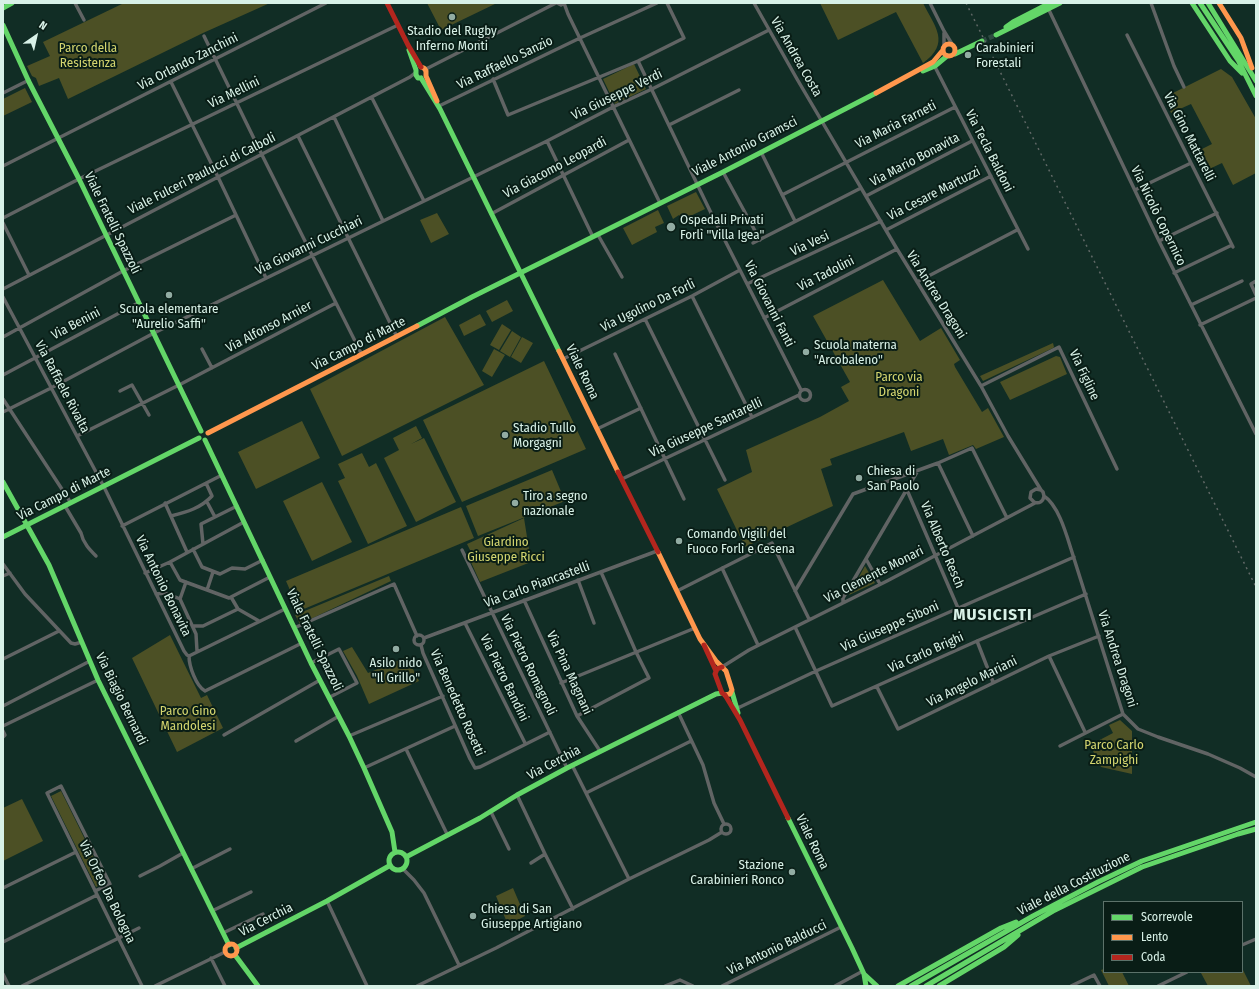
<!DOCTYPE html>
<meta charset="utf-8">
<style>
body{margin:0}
#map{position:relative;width:1259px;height:989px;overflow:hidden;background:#112d25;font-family:"Fira Sans Condensed",sans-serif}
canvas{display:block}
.frame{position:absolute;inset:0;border:4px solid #d8f1e7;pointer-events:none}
.legend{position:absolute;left:1103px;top:901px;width:140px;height:72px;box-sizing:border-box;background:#091d16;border:1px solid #5c726a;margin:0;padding:5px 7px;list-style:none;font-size:12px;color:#d8f1e7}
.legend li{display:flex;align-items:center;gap:8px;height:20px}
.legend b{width:20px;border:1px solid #5c726a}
.north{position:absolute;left:16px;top:16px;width:40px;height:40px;-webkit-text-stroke:3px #091d16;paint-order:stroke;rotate:34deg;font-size:11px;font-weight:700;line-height:16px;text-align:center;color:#d8f1e7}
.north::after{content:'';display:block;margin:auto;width:14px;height:18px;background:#d8f1e7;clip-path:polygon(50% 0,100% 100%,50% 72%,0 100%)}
</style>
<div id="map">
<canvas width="1259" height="989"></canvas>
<div class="frame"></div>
<ul class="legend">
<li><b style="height:5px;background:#63d668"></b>Scorrevole</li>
<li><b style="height:5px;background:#ff974d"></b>Lento</li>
<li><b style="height:5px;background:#b3261e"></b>Coda</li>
</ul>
<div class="north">N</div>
</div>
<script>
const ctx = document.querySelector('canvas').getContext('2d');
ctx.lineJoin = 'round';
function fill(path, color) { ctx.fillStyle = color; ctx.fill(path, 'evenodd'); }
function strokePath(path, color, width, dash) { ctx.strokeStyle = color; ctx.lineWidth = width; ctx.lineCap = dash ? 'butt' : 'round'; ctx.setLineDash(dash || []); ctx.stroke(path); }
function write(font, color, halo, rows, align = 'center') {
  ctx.font = font + ' "Fira Sans Condensed",sans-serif'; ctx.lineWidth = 4; ctx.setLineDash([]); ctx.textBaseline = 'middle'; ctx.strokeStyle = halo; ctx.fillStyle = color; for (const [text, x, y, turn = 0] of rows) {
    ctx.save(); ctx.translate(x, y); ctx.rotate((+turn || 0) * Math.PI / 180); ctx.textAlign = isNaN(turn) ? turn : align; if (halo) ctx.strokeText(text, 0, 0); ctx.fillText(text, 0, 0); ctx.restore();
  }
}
const green = new Path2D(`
 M124 3H270L203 33 68 99 59 78 39 86 36 78 32 76 27 66 50 56 43 42Z
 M427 3H497L441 30Z
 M820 3H923C935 27 951 43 923 63L896 12 838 40Z
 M634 64 646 89 615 104 603 79Z
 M1221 69 1232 77 1256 119V173L1233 185 1222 163 1203 172 1192 154 1212 144 1191 104 1171 113 1165 97Z
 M25 88 32 102 3 116V99Z
 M696 192 705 209 682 220 679 215 673 219 667 206Z
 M658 210 664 223 655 227 657 232 632 245 623 228Z
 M437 213 449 234 431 243 420 220Z
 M883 280 920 341 941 328 960 360 954 364 955 367 982 412 988 408 1004 437 976 449 973 445 949 455 943 439 911 451 904 432 830 459 832 465 821 469 833 506 802 520 745 547 717 489 752 472 746 450 820 417 849 401 841 387 850 382 813 316Z
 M507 300 513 311 492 322 486 311Z
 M480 314 486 325 464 336 459 325Z
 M445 317 484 385 342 456 310 389Z
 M502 324 511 330 499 350 490 345Z
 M512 331 521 337 510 357 500 351Z
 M522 337 533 343 521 363 511 357Z
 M1053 343 1054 347 1053 348 983 381 980 376Z
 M494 349 505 355 492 377 482 371Z
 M1056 356 1060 357 1067 374 1010 400 1000 382Z
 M544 361 586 449 462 502 423 420Z
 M302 421 320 458 256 489 238 452Z
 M416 426 422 438 411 444 424 438 456 502 416 522 384 458 399 450 393 438Z
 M362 453 369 467 376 463 407 526 368 544 338 481 345 478 338 464Z
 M552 470 565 501 478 536 466 506Z
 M322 482 352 542 312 561 283 501Z
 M461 507 474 538 299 611 286 581Z
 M524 518 531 562 480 582 470 560 474 558 467 544Z
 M865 566 875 583 849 595Z
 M389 576 391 581 300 624 295 615Z
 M170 635 201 698 207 695 223 728 177 752 132 658Z
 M352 647 368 673 407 657 419 681 369 704 357 676 343 651Z
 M1120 720 1132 731V774L1101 767 1090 745 1113 733 1109 725Z
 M61 791 106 882 96 887 51 796Z
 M22 799 43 841 3 861V808Z
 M513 888 525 916 508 925 496 896Z
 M1242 968 1251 986H1208L1201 973 1203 972H1242Z
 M1104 969V972H1122L1129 986H1109L1101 970Z`);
const secondaryTunnel = new Path2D(`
 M982 41 996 35`);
const street = new Path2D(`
 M75 3 84 20
 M557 3 561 5 564 3 568 14 660 203
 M754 3 797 79 897 249 981 386 1008 436 1041 490 1043 492 1044 496C1043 502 1039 504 1034 502L1030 498 1031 492 1036 489 1041 490
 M930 3 944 31 952 44
 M1151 3 1174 66 1184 87
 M1048 8 1159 241 1256 434
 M1127 35 1233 247
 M204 36 262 155 362 355
 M944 47V33
 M638 61 712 215 801 390
 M934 65 1028 249
 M426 69 556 3
 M493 79 508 115 638 61 684 38 667 3
 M171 82 218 177 266 278
 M3 93 29 80
 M372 98 424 201
 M439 106 580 38 657 3
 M334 117 383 221
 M669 125 739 90
 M298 136 397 337
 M547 141 593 237
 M761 152 795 221
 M3 166 326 3
 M723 172 760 240
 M1135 190 1191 163
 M782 195 955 107
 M866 196 972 141
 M491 214 629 140
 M3 218 79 179 398 25
 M3 223 29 275
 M886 230 991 176
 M598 235 622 277
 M1159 241 1217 213
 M753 243 861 188
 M1174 273 1232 245
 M1256 281 1251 284 1256 295
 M917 282 1017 230
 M747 284 881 221
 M3 289 410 77 415 73
 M692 296 752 417
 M3 297 105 489 184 651 187 655 189 656
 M1191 305 1242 281
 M764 318 897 249
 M645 319 725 480
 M1200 325 1256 298
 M3 337 123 271 236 215
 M202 349 212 368
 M615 354 684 499
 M563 359 692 296 740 270
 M3 375 138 303
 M981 386 1059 347 1117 469
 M799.5 395a5.5 5.5 0 1 1 11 0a5.5 5.5 0 1 1-11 0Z
 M120 391 132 385 149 415
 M3 399 71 503
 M3 412 51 388 154 333 547 141 613 107 652 89 769 30
 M597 429 641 408
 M77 436 179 385 336 303
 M938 463 973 536
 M622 479 799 395
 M907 490 958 608
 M1044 496C1058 505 1066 533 1071 549L1123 714 1138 729 1158 737 1208 754 1240 768 1256 777
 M207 502 215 517
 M165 503 187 552
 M65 506 81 533C83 543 90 550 96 556
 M171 516C187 512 201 508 212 496L206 483
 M122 526 222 475
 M203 544 201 524 237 506
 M193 549 202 567 220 574 232 568 245 569 263 560
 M462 550 567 768
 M866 559 880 584
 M170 562 180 580 229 598 270 577
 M3 564 25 594 71 643 75 644 82 642
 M722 568 758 645
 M145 573 170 562 244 522
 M3 576 10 573
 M578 580 594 623
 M207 590 213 572
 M677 591 772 543 809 619
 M795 591 853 494 938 463 972 448 1007 518
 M156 594 166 593 180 599 196 634 197 651
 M231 597 238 609
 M180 599 186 582
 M524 600 577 716 600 751
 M843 603V598L917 472
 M238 609 259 621
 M465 623 525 743
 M193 626H203L238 609
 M795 627 832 706 977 641 1086 594
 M294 628 394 584 417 636
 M414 640a5 5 0 1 1 10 0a5 5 0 1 1-10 0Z
 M424 638 657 551
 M977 641 993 682
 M421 645 423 653 470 759 475 768 480 767 550 732
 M189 656C189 666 196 686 205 691L302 643
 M189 656 285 609
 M1049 656 1085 732
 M3 659 59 631
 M311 663 339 649 357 683 330 697
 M722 667 749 650 887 581 1035 503
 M561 683 695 628
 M877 687 898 729 1049 656 1099 636
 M3 706 90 661
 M736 708 740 707 816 671 1074 557
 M678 712 703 765 714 803 724 824
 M577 716 649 678 636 652 601 572
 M3 726 98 680
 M3 731 5 735 3 737
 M224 735 320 680
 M349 736 443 696
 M296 741 339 716
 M1060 746 1123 714
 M406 749 447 834
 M572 765 629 879 709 840 722 832
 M364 768 455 726
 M586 793 691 741
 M517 795 545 854 531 863
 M491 812 509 849
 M721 829a5 5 0 1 1 10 0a5 5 0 1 1-10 0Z
 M545 854 573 909
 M191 869 230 849
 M403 869 414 880 424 893 459 965
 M140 876 160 866 183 853
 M3 888 76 852
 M95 891 110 884 61 786 47 793 142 986
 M327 901 367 986
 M212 911 251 892
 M223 933 263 914
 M3 942 97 895
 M1242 945 1256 939
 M211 958 225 986
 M3 974 9 986
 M22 986 139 928
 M155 986 225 952
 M417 986 496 948 629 879
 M665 986 680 980 693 986
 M722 986 841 927
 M835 986 863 971
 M1071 986 1094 975 1100 986
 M1158 986 1187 972`);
const fast = new Path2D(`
 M1192 3 1230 61 1242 73
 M1200 3 1238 60 1256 96
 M1208 3 1256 81
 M3 8 12 3
 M3 25 29 82 79 179 201 431
 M1006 27 1013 22 1050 3
 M996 35 1060 3
 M409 50 416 70V75L418 78H421
 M955 54 982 41
 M923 71 935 66 947 56
 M421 78 440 109 559 351
 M417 326 472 297 723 172 876 93
 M205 440 311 663 349 736 364 768 392 832 395 852
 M3 482 49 565 98 680 229 945
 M3 537 199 438
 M732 692 738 713
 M788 818 852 948 864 974 866 986
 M389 861a9 9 0 1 1 18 0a9 9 0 1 1-18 0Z
 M406 857 480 818 517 795 567 768 716 694 722 693
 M236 948 327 901 389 866
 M235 955 258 986
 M864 974 877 986
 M898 986 1001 928 1016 922
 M911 986 1033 916 1098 882 1142 861 1256 822
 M926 986 1053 911 1142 867 1238 834 1256 829
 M939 986 1004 947 1018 935`);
const slow = new Path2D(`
 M1219 3 1241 38 1252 68
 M943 50a6 6 0 1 1 12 0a6 6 0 1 1-12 0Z
 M421 67 424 68 426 71V76L437 101
 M876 93 933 62 943 50
 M559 351 618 472
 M208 433 417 326
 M658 552 700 639 716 661 726 671 732 690 730 694 725 695
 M225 950a6 6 0 1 1 12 0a6 6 0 1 1-12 0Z`);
const jam = new Path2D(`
 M387 3 408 45 421 67
 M618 472 658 552
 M704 645 716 671
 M722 667 717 669 715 674 722 693 725 695 740 720 788 818`);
const rail = new Path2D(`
 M966 3 1256 587`);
const markers = [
 [452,17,4,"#92aca3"],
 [968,55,4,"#92aca3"],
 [671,227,5,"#92aca3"],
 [169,295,4,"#92aca3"],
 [806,352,4,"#92aca3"],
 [505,435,4,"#92aca3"],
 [859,478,4,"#92aca3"],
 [515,503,4,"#92aca3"],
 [679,541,4,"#92aca3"],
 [396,649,4,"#92aca3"],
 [792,872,4,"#92aca3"],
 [473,916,4,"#92aca3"]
];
const poiNames = [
 ["Stadio del Rugby",452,31,"center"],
 ["Inferno Monti",452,46,"center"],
 ["Carabinieri",976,48],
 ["Forestali",976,63],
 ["Ospedali Privati",680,220],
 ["Forlì \"Villa Igea\"",680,235],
 ["Scuola elementare",169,309,"center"],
 ["\"Aurelio Saffi\"",169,324,"center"],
 ["Scuola materna",814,345],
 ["\"Arcobaleno\"",814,360],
 ["Stadio Tullo",513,428],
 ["Morgagni",513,443],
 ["Chiesa di",867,471],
 ["San Paolo",867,486],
 ["Tiro a segno",523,496],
 ["nazionale",523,511],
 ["Comando Vigili del",687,534],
 ["Fuoco Forlì e Cesena",687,549],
 ["Asilo nido",396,663,"center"],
 ["\"Il Grillo\"",396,678,"center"],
 ["Stazione",784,865,"right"],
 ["Carabinieri Ronco",784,880,"right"],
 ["Chiesa di San",481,909],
 ["Giuseppe Artigiano",481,924]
];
const parkNames = [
 ["Parco della",88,48],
 ["Resistenza",88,63],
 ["Parco via",899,377],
 ["Dragoni",899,392],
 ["Giardino",506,542],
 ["Giuseppe Ricci",506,557],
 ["Parco Gino",188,711],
 ["Mandolesi",188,726],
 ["Parco Carlo",1114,745],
 ["Zampighi",1114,760]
];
const streetNames = [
 ["Via Andrea Costa",796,57,60],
 ["Via Orlando Zanchini",188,62,-27],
 ["Via Raffaello Sanzio",505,63,-26],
 ["Via Mellini",234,93,-26],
 ["Via Giuseppe Verdi",617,95,-26],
 ["Via Maria Farneti",896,125,-27],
 ["Via Gino Mattarelli",1189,137,63],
 ["Viale Antonio Gramsci",745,147,-27],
 ["Via Tecla Baldoni",989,151,63],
 ["Via Mario Bonavita",915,160,-28],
 ["Via Giacomo Leopardi",555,168,-28],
 ["Viale Fulceri Paulucci di Calboli",202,174,-27],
 ["Via Cesare Martuzzi",934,194,-27],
 ["Via Nicolò Copernico",1158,216,64],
 ["Viale Fratelli Spazzoli",112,223,64],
 ["Via Vesi",810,244,-25],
 ["Via Giovanni Cucchiari",309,246,-26],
 ["Via Tadolini",826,274,-27],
 ["Via Andrea Dragoni",936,295,58],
 ["Via Giovanni Fanti",769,304,63],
 ["Via Ugolino Da Forlì",648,306,-26],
 ["Via Benini",76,324,-28],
 ["Via Alfonso Arnier",269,327,-28],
 ["Via Campo di Marte",359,344,-27],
 ["Viale Roma",582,372,64],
 ["Via Figline",1084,375,65],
 ["Via Raffaele Rivalta",62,387,62],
 ["Via Giuseppe Santarelli",706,428,-25],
 ["Via Campo di Marte",64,494,-27],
 ["Via Alberto Resch",942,545,67],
 ["Via Clemente Monari",874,575,-27],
 ["Via Carlo Piancastelli",537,585,-20],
 ["Via Antonio Bonavita",163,586,64],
 ["Via Giuseppe Siboni",890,627,-24],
 ["Viale Fratelli Spazzoli",314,640,64],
 ["Via Carlo Brighi",926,653,-24],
 ["Via Andrea Dragoni",1117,659,72],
 ["Via Pietro Romagnoli",528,665,64],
 ["Via Pina Magnani",569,673,65],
 ["Via Pietro Bandini",504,678,64],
 ["Via Angelo Mariani",972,682,-26],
 ["Via Biagio Bernardi",121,699,64],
 ["Via Benedetto Rosetti",457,703,66],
 ["Via Cerchia",554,763,-28],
 ["Viale Roma",812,842,64],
 ["Viale della Costituzione",1074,884,-27],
 ["Via Orfeo Da Bologna",107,892,64],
 ["Via Cerchia",266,920,-27],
 ["Via Antonio Balducci",777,948,-26]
];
const districtNames = [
 ["MUSICISTI",993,615]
];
fill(green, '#4c5025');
strokePath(secondaryTunnel, '#2f4a42', 5, [5, 2.5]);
strokePath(street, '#616464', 3.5);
strokePath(fast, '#63d668', 5);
strokePath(slow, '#ff974d', 5);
strokePath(jam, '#b3261e', 5);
strokePath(rail, '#606866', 1.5, [2, 4]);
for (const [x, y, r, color] of markers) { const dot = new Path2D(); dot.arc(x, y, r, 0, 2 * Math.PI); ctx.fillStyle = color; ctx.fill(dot); strokePath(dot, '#091d16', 1.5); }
write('13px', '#d8f1e7', '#091d16', poiNames, 'left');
write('13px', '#d4d56f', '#091d16', parkNames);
write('13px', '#d8f1e7', '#091d16', streetNames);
ctx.letterSpacing = '1px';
write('bold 17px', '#d8f1e7', '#091d16', districtNames);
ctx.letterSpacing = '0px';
</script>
